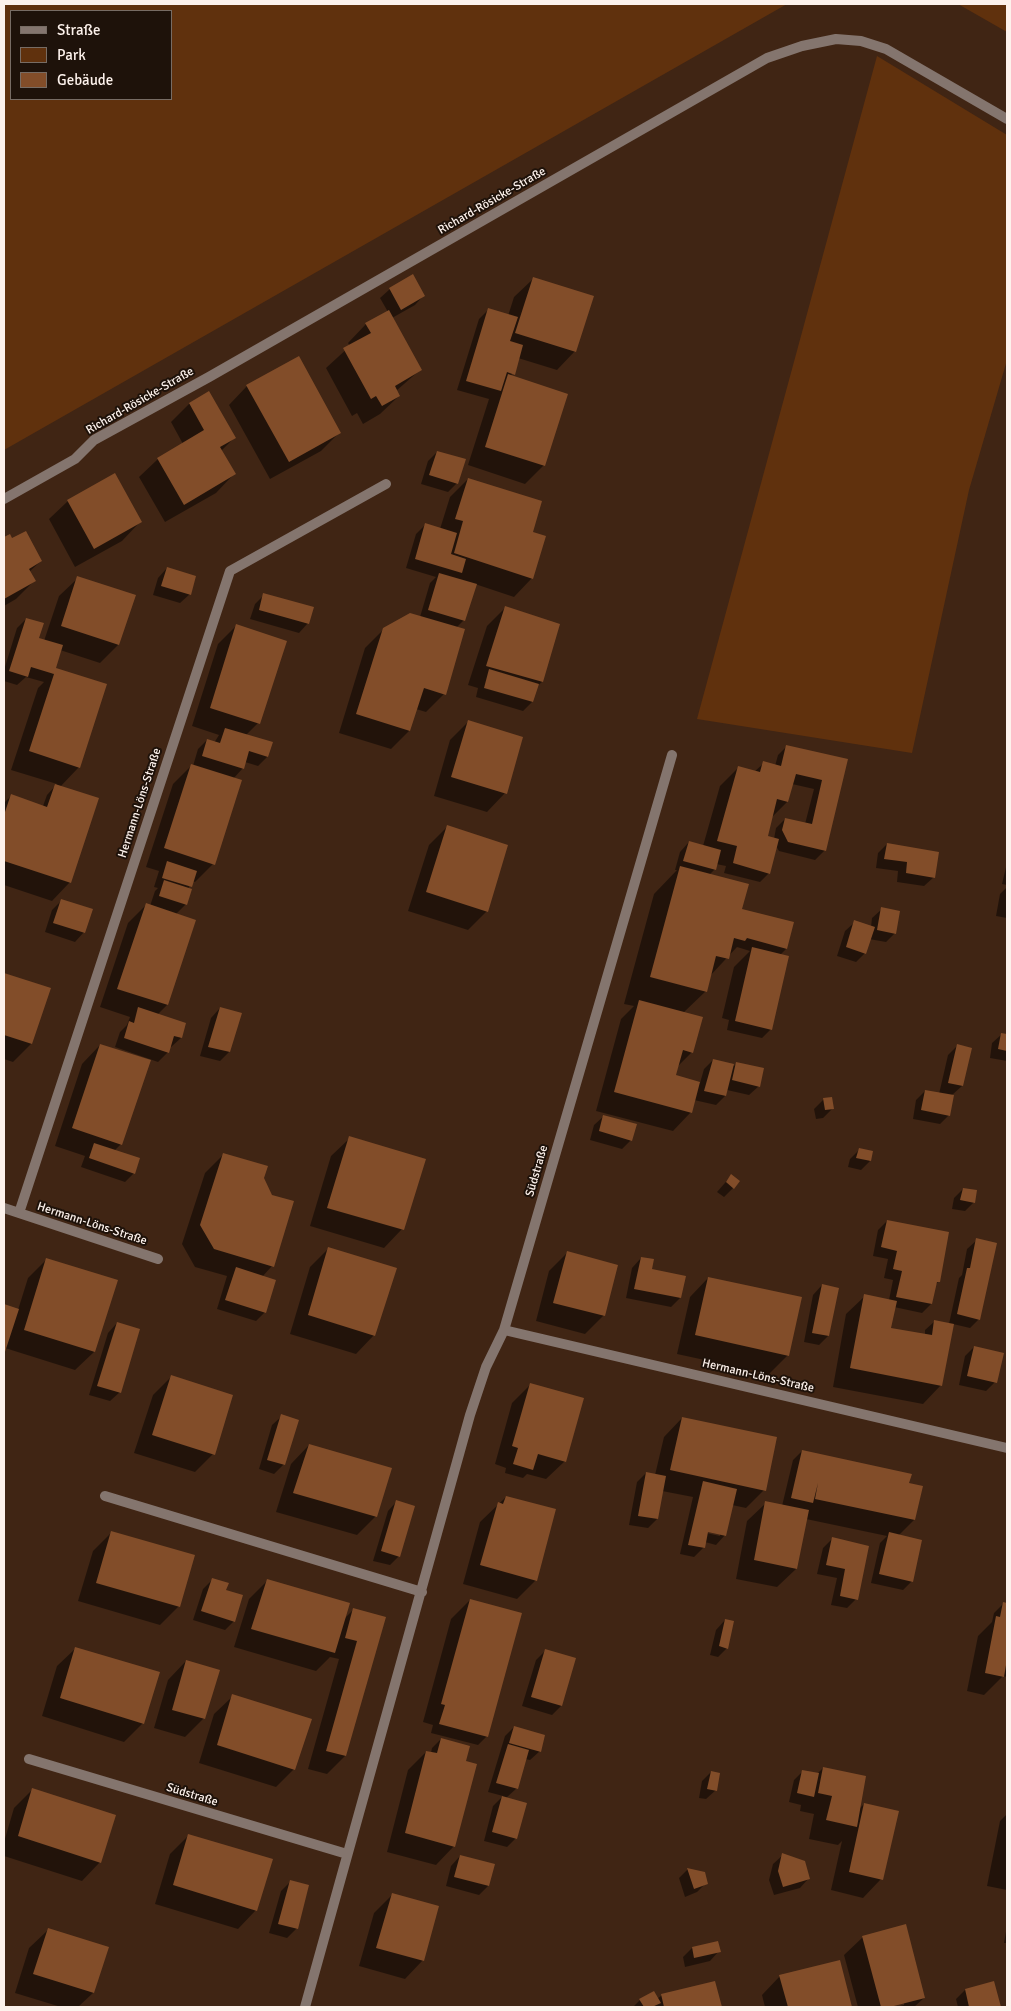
<!DOCTYPE html>
<meta charset="utf-8">
<style>
body{margin:0}
#map{position:relative;width:1011px;height:2011px;overflow:hidden;background:#402514;font-family:Signika,sans-serif}
canvas{display:block}
.frame{position:absolute;inset:0;border:5px solid #fdf2ec;pointer-events:none}
.legend{position:absolute;left:10px;top:10px;width:162px;height:90px;box-sizing:border-box;background:#1e120a;border:1px solid #776c64;margin:0;padding:6px 9px;list-style:none;font-size:15px;color:#fdf2ec}
.legend li{display:flex;align-items:center;gap:10px;height:25px}
.legend b{width:25px;border:1px solid #776c64}
</style>
<div id="map">
<canvas width="1011" height="2011"></canvas>
<div class="frame"></div>
<ul class="legend">
<li><b style="height:6px;background:#84756e"></b>Straße</li>
<li><b style="height:14px;background:#60310d"></b>Park</li>
<li><b style="height:14px;background:#824d29"></b>Gebäude</li>
</ul>
</div>
<script>
const ctx = document.querySelector('canvas').getContext('2d');
ctx.lineJoin = 'round';
function fill(path, color) { ctx.fillStyle = color; ctx.fill(path, 'evenodd'); }
function strokePath(path, color, width, dash) { ctx.strokeStyle = color; ctx.lineWidth = width; ctx.lineCap = dash ? 'butt' : 'round'; ctx.setLineDash(dash || []); ctx.stroke(path); }
function write(font, color, halo, rows, align = 'center') {
  ctx.font = font + ' Signika,sans-serif'; ctx.lineWidth = 4; ctx.setLineDash([]); ctx.textBaseline = 'middle'; ctx.strokeStyle = halo; ctx.fillStyle = color; for (const [text, x, y, turn = 0] of rows) {
    ctx.save(); ctx.translate(x, y); ctx.rotate((+turn || 0) * Math.PI / 180); ctx.textAlign = isNaN(turn) ? turn : align; if (halo) ctx.strokeText(text, 0, 0); ctx.fillText(text, 0, 0); ctx.restore();
  }
}
const green = new Path2D(`
 M4 4H787L4 450ZM11 11H171V99H11Z
 M958 4H1007V32Z
 M877 56 1007 135V360L969 490 912 753 697 719Z`);
const shadow = new Path2D(`
 M533 279 575 351 557 370 518 358 511 376 544 465 525 484 468 465 489 399 457 390 479 319 488 310 508 316 514 297Z
 M390 289 424 295 415 305 392 318 420 370 396 391 399 396 380 414 363 424 357 413 352 416 326 368 350 346 348 343 366 324 388 312 380 298Z
 M247 386 339 433 321 451 270 479 229 405Z
 M208 393 234 438 221 451 234 474 216 493 165 522 139 477 158 459 183 444 171 422 189 404Z
 M437 452 457 483 448 492 421 484 428 461Z
 M114 475 140 522 122 541 75 567 49 519 68 501Z
 M468 479 531 533 532 578 514 597 475 584 464 620 456 628 444 694 426 712 416 709 409 731 391 749 339 733 365 648 384 629 420 617 430 583 436 577 406 568 416 534 425 525 440 529 450 497Z
 M10 536 12 540 41 561 29 572 34 581 16 599 4 606V539Z
 M167 568 190 594 180 603 153 595 158 578Z
 M78 578 118 645 100 663 60 650 52 674 56 670 79 767 60 787 70 882 52 901 4 885V803L11 796 43 806 47 795 57 784 11 770 38 688 44 682 26 677 17 685 4 681V670L17 628 26 619 38 638 44 641 59 596Z
 M264 595 308 623 299 633 250 619 255 604Z
 M505 608 542 682 536 687 532 702 523 711 476 697 478 688 468 685 487 626Z
 M236 626 258 723 246 735 271 743 267 757 258 766 245 762 243 768 233 779 213 864 195 882 192 881 188 889 186 904 175 915 195 921 167 1005 157 1015 181 1038 171 1047 170 1046 168 1052 158 1062 115 1047 120 1032 127 1025 130 1017 100 1007 128 923 146 905 150 906 155 891 158 888 154 887 159 871 146 867 173 784 191 766H193L198 749 207 740 214 743 219 735 192 726 218 644Z
 M468 722 505 793 487 812 434 796 450 740Z
 M787 746 846 760 825 850 815 860 779 851 776 846 769 873 760 882 724 873 726 866 716 864 715 869 709 875 741 910 793 923 786 949 780 955 771 1029 762 1038 727 1030 729 1020 722 1018 734 967 750 951 737 947 709 977 706 991 683 1013 692 1052 678 1066 675 1076 700 1083 704 1069 713 1060 734 1066 737 1063 759 1086 749 1095 727 1090 725 1096 716 1105 694 1100 691 1112 673 1131 596 1111 621 1019 634 1006 624 1004 654 894 677 870H675L680 852 689 842 703 846 720 786 738 768 754 772 764 763 775 766 778 755ZM792 784 814 789 805 824 785 819 776 828 774 839 767 837 772 817 787 802Z
 M447 827 487 911 468 930 408 911 429 845Z
 M887 844 934 877 924 886 897 882 898 871 876 868 878 853Z
 M1007 863V885L1002 884Z
 M1007 887V918L996 916 1000 894Z
 M61 901 84 932 75 942 45 932 52 910Z
 M882 909 895 933 886 942 869 939 865 953 856 962 837 956 845 931 855 922 871 927 872 918Z
 M4 974 49 989 31 1044 13 1062 4 1059Z
 M220 1008 229 1052 220 1061 200 1056 211 1018Z
 M1002 1034 1007 1035V1061L990 1058 992 1043Z
 M100 1045 121 1144 114 1151 134 1173 125 1182 81 1167 85 1156 55 1146 82 1064Z
 M957 1046 962 1086 952 1095 949 1115 940 1124 913 1119 916 1100 925 1091 939 1094 948 1055Z
 M824 1099 833 1108 823 1118 816 1119 814 1109Z
 M604 1116 631 1140 622 1149 590 1140 594 1125Z
 M350 1138 402 1229 384 1248 310 1226 331 1156Z
 M859 1150 870 1161 861 1170 848 1167 850 1159Z
 M224 1154 263 1178 272 1266 262 1277 265 1312 256 1321 217 1309 227 1276 195 1267 182 1244 205 1173Z
 M731 1176 733 1188 724 1197 717 1192Z
 M963 1189 974 1202 965 1211 952 1209 954 1198Z
 M887 1221 938 1282 935 1285 931 1304 922 1313 894 1307 890 1329 925 1335V1330L935 1321 949 1324 959 1278 962 1275 967 1249 977 1240 979 1319 970 1328 953 1324 941 1385 923 1404 833 1387 846 1314 865 1296 889 1300 893 1280 884 1278 888 1259 873 1256 878 1230Z
 M328 1249 374 1335 356 1354 290 1334 310 1267Z
 M568 1252 617 1266 603 1316 585 1334 536 1321 549 1271Z
 M641 1258 680 1298 671 1307 626 1298 632 1268Z
 M47 1259 94 1352 75 1370 5 1348 4 1352V1306L18 1310 28 1278Z
 M708 1278 788 1355 769 1374 677 1354 690 1297Z
 M822 1285 828 1336 819 1345 804 1342 813 1295Z
 M117 1323 120 1392 110 1401 89 1395 108 1333Z
 M974 1347 995 1382 986 1391 959 1385 965 1356Z
 M171 1377 213 1454 195 1472 134 1453 153 1395Z
 M531 1384 565 1461 546 1479 527 1474 523 1478 505 1473 506 1468 495 1464 512 1403Z
 M282 1416 284 1464 274 1474 259 1469 272 1425Z
 M682 1418 764 1490 746 1508 732 1505 725 1535 716 1545 705 1542 703 1548 694 1557 680 1554 693 1497 662 1491 657 1519 648 1528 629 1525 637 1482 646 1473 655 1475 664 1437ZM703 1529 720 1533V1536L702 1532Z
 M309 1445 390 1469 375 1517 357 1535 276 1512 291 1464Z
 M802 1451 908 1484 914 1520 898 1536 912 1581 903 1590 871 1583 880 1543 887 1536 806 1519 796 1569 777 1587 736 1579 747 1521 766 1503 782 1506 793 1460Z
 M506 1497 536 1580 517 1599 463 1584 480 1522Z
 M397 1501 399 1556 390 1565 373 1561 388 1511Z
 M112 1532 179 1606 160 1625 78 1601 93 1551Z
 M832 1539 867 1547 856 1599 847 1608 831 1605 837 1578 817 1574 823 1548Z
 M212 1580 225 1591 234 1621 225 1630 193 1620 203 1589Z
 M267 1581 344 1619 353 1610 385 1618 345 1756 327 1774 308 1769 339 1659 330 1657 316 1671 234 1647 249 1599Z
 M470 1600 487 1736 478 1745 431 1733 433 1725 423 1722 451 1619Z
 M1003 1604H1007V1677L1003 1676 984 1695 967 1691 978 1636 992 1622 994 1613Z
 M725 1620 727 1648 718 1657 710 1655 716 1630Z
 M76 1648 143 1723 124 1742 42 1716 57 1666Z
 M545 1651 561 1706 552 1715 522 1706 536 1660Z
 M186 1661 204 1718 185 1737 154 1728 168 1680Z
 M233 1696 294 1769 276 1787 199 1763 214 1714Z
 M514 1727 540 1751 530 1760 525 1759 517 1788 506 1798 516 1838 507 1847 484 1841 493 1806 503 1796 488 1792 505 1736Z
 M441 1739 464 1762 454 1846 436 1865 387 1852 408 1770 426 1752 431 1753 432 1748Z
 M823 1768 861 1803 860 1808 864 1804 881 1879 863 1898 831 1890 842 1841 838 1845 809 1839 814 1814 800 1811 801 1805 789 1802 794 1780 803 1771 817 1774Z
 M711 1772 716 1790 706 1799 699 1798 702 1781Z
 M32 1790 100 1862 82 1881 4 1856V1842L14 1808Z
 M1007 1814V1890L987 1886 1000 1821Z
 M189 1835 256 1910 238 1929 155 1904 170 1854Z
 M783 1855 809 1878 800 1888 774 1895 769 1880 773 1864Z
 M460 1856 493 1865 488 1886 479 1895 446 1886 451 1866Z
 M688 1869 706 1883 697 1892 685 1897 679 1878Z
 M290 1882 297 1928 287 1938 269 1933 281 1891Z
 M393 1894 423 1960 405 1979 359 1966 374 1913Z
 M1007 1926V1943H1004Z
 M48 1930 107 1948 93 1993 78 2007H61L15 1993 29 1948Z
 M863 1937 924 1998 914 2007H895L904 2005V2002L885 2007H858L844 1955Z
 M692 1948 719 1951 710 1961 685 1967 683 1957Z
 M839 1961 851 2007H765L762 1995 780 1976Z
 M714 1982 720 2007H633L640 2000 657 1999 661 1996Z
 M993 1982 1000 2007H958L956 1999 965 1990Z`);
const building = new Path2D(`
 M413 274 425 296 401 310 389 288Z
 M533 277 594 296 576 352 515 333Z
 M488 308 518 317 510 341 523 345 515 375 507 372 501 391 466 381Z
 M389 310 422 370 395 386 400 396 382 406 376 396 371 399 343 348 371 333 365 323Z
 M299 356 341 433 289 462 246 385Z
 M508 374 568 394 545 466 485 447Z
 M209 391 236 438 220 447 236 474 184 505 157 458 204 430 189 403Z
 M437 451 466 459 458 484 429 475Z
 M115 473 142 522 94 549 67 500Z
 M468 478 542 501 533 532 546 536 533 579 454 553 463 521 455 519Z
 M425 523 457 533 451 554 466 559 462 573 415 559Z
 M26 531 42 561 29 569 36 581 4 599V537L10 534 12 538Z
 M167 567 196 576 191 595 161 586Z
 M439 573 477 584 465 621 428 610Z
 M77 576 136 595 119 645 61 626Z
 M263 593 314 607 309 624 259 610Z
 M505 606 560 624 543 682 486 666Z
 M410 613 465 629 446 695 424 688 410 731 356 714 383 628Z
 M26 618 44 623 39 638 63 645 56 668 107 684 80 768 29 751 54 674 31 667 28 677 9 671Z
 M236 624 287 641 260 724 210 708Z
 M489 669 539 684 533 702 484 688Z
 M468 720 523 737 507 794 451 777Z
 M225 728 273 742 268 757 249 751 244 769 202 756 207 739 220 743Z
 M786 745 848 759 826 851 788 842 782 830 785 818 812 824 822 780 796 774 788 802 777 799 768 836 779 839 770 874 733 863 737 846 717 841 738 766 760 772 763 761 781 766Z
 M191 764 242 780 215 865 164 848Z
 M55 784 99 798 71 883 4 861V815L11 794 47 807Z
 M447 825 508 845 488 912 426 892Z
 M689 841 721 850 716 870 683 861Z
 M887 843 939 852 935 878 906 873 907 862 884 859Z
 M167 861 197 871 192 887 162 878Z
 M680 866 749 884 742 909 794 922 787 949 747 938 745 941 734 938 729 959 716 956 707 992 650 977Z
 M164 880 192 889 187 905 159 896Z
 M61 899 93 909 85 933 53 923Z
 M146 903 196 920 168 1005 117 989Z
 M881 907 900 911 896 934 877 930Z
 M854 920 875 927 866 954 846 947Z
 M752 947 789 956 772 1030 735 1021Z
 M4 973 51 988 32 1044 4 1035Z
 M639 1000 703 1017 693 1053 683 1050 676 1075 700 1082 692 1113 614 1092Z
 M138 1007 186 1023 182 1038 174 1036 169 1053 124 1038 129 1021 134 1023Z
 M220 1007 242 1013 230 1052 208 1047Z
 M1001 1033 1007 1034V1051L998 1049Z
 M100 1044 151 1060 122 1145 72 1128Z
 M957 1044 972 1048 963 1086 948 1083Z
 M713 1059 734 1064 726 1096 704 1091Z
 M736 1062 764 1068 760 1087 732 1080Z
 M925 1090 954 1095 950 1116 921 1110Z
 M832 1097 834 1109 825 1110 823 1098Z
 M603 1115 637 1124 632 1141 599 1131Z
 M349 1136 426 1159 404 1230 327 1208Z
 M94 1143 140 1158 135 1174 89 1158Z
 M859 1148 873 1151 871 1161 856 1158Z
 M223 1153 268 1166 264 1178 272 1195 294 1201 274 1267 214 1249 200 1225Z
 M731 1174 740 1181 734 1189 726 1182Z
 M963 1188 977 1190 975 1203 960 1200Z
 M887 1220 949 1232 940 1282H937L932 1304 896 1297 902 1271 893 1269 897 1251 881 1247Z
 M976 1238 997 1243 980 1320 957 1314 967 1268H970Z
 M328 1247 397 1268 375 1336 308 1315Z
 M567 1251 618 1265 605 1316 553 1303Z
 M641 1257 654 1259 652 1269 686 1276 681 1298 634 1289Z
 M46 1258 118 1280 95 1352 24 1330Z
 M236 1267 276 1280 266 1313 225 1300Z
 M708 1277 802 1297 789 1356 695 1335Z
 M822 1284 839 1288 829 1336 812 1333Z
 M864 1294 897 1301 891 1328 932 1335 934 1320 954 1324 942 1386 850 1368Z
 M4 1304 19 1309 4 1355Z
 M117 1322 140 1329 121 1393 97 1386Z
 M974 1346 1004 1353 997 1383 967 1376Z
 M171 1375 233 1395 215 1455 152 1435Z
 M530 1383 584 1398 566 1462 538 1454 533 1470 513 1464 518 1448 512 1446Z
 M281 1414 299 1420 285 1465 267 1460Z
 M682 1417 777 1437 766 1491 670 1470Z
 M309 1444 392 1468 377 1517 293 1493Z
 M802 1450 912 1474 909 1483 923 1486 915 1520 815 1499 818 1483 813 1503 791 1498Z
 M646 1472 666 1476 658 1519 638 1516Z
 M703 1481 737 1489 726 1536 708 1532 705 1548 688 1545Z
 M506 1496 556 1509 537 1581 480 1565 498 1502 503 1504Z
 M396 1500 415 1506 400 1557 381 1551Z
 M765 1501 809 1510 797 1569 754 1560Z
 M111 1531 195 1555 180 1607 96 1583Z
 M889 1532 922 1540 913 1582 879 1574Z
 M832 1537 869 1546 858 1600 840 1596 845 1569 826 1565Z
 M212 1578 229 1583 226 1590 243 1595 235 1622 201 1611Z
 M267 1579 350 1603 335 1653 251 1629Z
 M470 1599 522 1613 488 1737 439 1724 445 1705 441 1704Z
 M1003 1602 1007 1603V1659L1004 1677 985 1673 996 1616 1000 1617Z
 M353 1608 386 1617 346 1756 326 1751 357 1641 345 1638Z
 M725 1619 734 1621 728 1649 719 1646Z
 M75 1647 160 1672 144 1724 60 1698Z
 M545 1649 576 1658 562 1706 531 1697Z
 M186 1660 220 1670 205 1719 172 1710Z
 M232 1694 312 1719 295 1770 217 1745Z
 M514 1726 545 1735 541 1752 509 1743Z
 M441 1738 470 1746 466 1761 477 1764 455 1847 405 1833 426 1751 437 1753Z
 M508 1744 529 1750 518 1789 496 1783Z
 M823 1767 866 1776 857 1827 826 1820 832 1796 818 1793Z
 M802 1770 819 1773 814 1797 797 1793Z
 M711 1771 720 1773 717 1791 707 1789Z
 M32 1788 116 1815 101 1863 18 1836Z
 M502 1796 527 1803 517 1839 492 1832Z
 M864 1803 899 1811 883 1880 849 1872Z
 M188 1834 273 1859 257 1911 173 1885Z
 M782 1853 805 1861 810 1879 783 1887 778 1871Z
 M460 1855 495 1864 489 1886 454 1877Z
 M687 1868 705 1872 708 1884 694 1889Z
 M290 1880 309 1885 298 1929 278 1924Z
 M392 1893 439 1906 424 1961 376 1948Z
 M906 1924 925 1998 890 2007H881L862 1936Z
 M48 1928 109 1947 94 1993 33 1974Z
 M718 1941 721 1952 694 1958 692 1947Z
 M840 1960 852 2007H788L779 1975Z
 M715 1981 722 2007H664L661 1994Z
 M994 1981 1001 2007H969L965 1989Z
 M654 1991 661 2003 652 2007H644L639 1999Z`);
const minor = new Path2D(`
 M4 499 75 459 94 440 209 377 767 58 802 46 836 39 861 41 886 49 1007 119
 M4 1208 158 1259
 M19 1213 230 571 386 484
 M504 1330 1007 1448
 M105 1496 422 1592
 M29 1759 347 1854
 M305 2007 470 1415 486 1367 504 1330 672 755`);
const streetNames = [
 ["Richard-Rösicke-Straße",492,201,-30],
 ["Richard-Rösicke-Straße",140,401,-30],
 ["Hermann-Löns-Straße",140,803,-72],
 ["Südstraße",537,1171,-74],
 ["Hermann-Löns-Straße",92,1224,18],
 ["Hermann-Löns-Straße",758,1376,13],
 ["Südstraße",192,1795,17]
];
fill(green, '#60310d');
fill(shadow, '#0007');
fill(building, '#824d29');
strokePath(minor, '#84756e', 10);
write('12px', '#fdf2ec', '#1e120a', streetNames);
</script>
